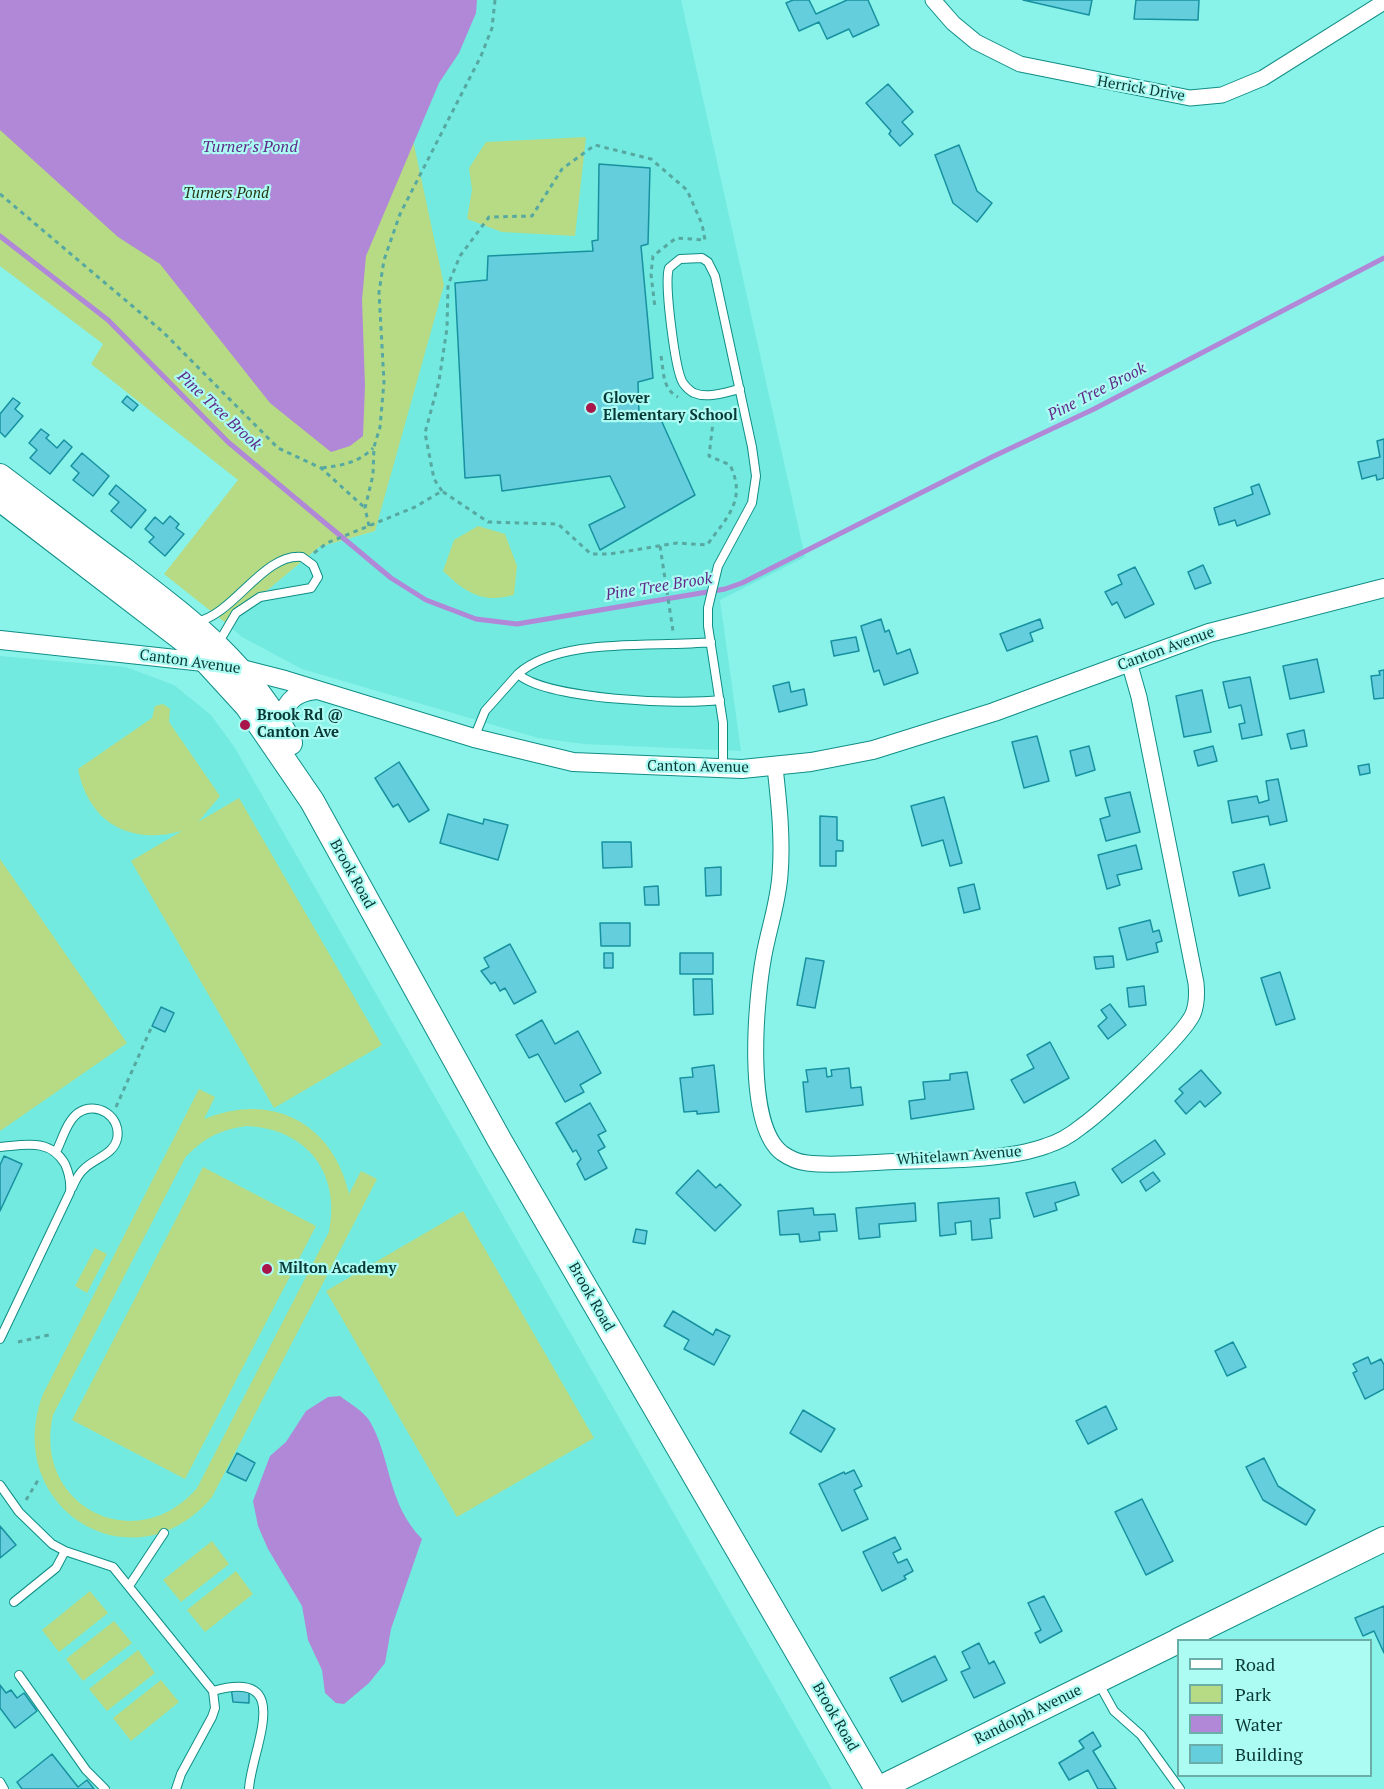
<!DOCTYPE html>
<style>
body{margin:0}
#map{position:relative;width:1384px;height:1789px;overflow:hidden;background:#8af3e9;font-family:"PT Serif",serif}
canvas{display:block}
.legend{position:absolute;left:1177px;top:1639px;width:195px;height:138px;box-sizing:border-box;background:#acfcf4;border:2px solid #6baea8;margin:0;padding:8px 10px;list-style:none;font-size:18px;color:#093936}
.legend li{display:flex;align-items:center;gap:12px;height:30px}
.legend b{width:30px;border:2px solid #6baea8}
</style>
<div id="map">
<canvas width="1384" height="1789"></canvas>
<ul class="legend">
<li><b style="height:8px;background:#fff"></b>Road</li>
<li><b style="height:16px;background:#b6db84"></b>Park</li>
<li><b style="height:16px;background:#b187d7"></b>Water</li>
<li><b style="height:16px;background:#65cedd"></b>Building</li>
</ul>
</div>
<script>
const ctx = document.querySelector('canvas').getContext('2d');
ctx.lineJoin = 'round';
function fill(path, color) { ctx.fillStyle = color; ctx.fill(path, 'evenodd'); }
function strokePath(path, color, width, dash) { ctx.strokeStyle = color; ctx.lineWidth = width; ctx.lineCap = dash ? 'butt' : 'round'; ctx.setLineDash(dash || []); ctx.stroke(path); }
function write(font, color, halo, rows, align = 'center') {
  ctx.font = font + ' "PT Serif",serif'; ctx.lineWidth = 4.5; ctx.setLineDash([]); ctx.textBaseline = 'middle'; ctx.strokeStyle = halo; ctx.fillStyle = color; for (const [text, x, y, turn = 0] of rows) {
    ctx.save(); ctx.translate(x, y); ctx.rotate((+turn || 0) * Math.PI / 180); ctx.textAlign = isNaN(turn) ? turn : align; if (halo) ctx.strokeText(text, 0, 0); ctx.fillText(text, 0, 0); ctx.restore();
  }
}
const built = new Path2D(`
 M383 0H681L805 557 720 600 741 751 584 744 538 738 302 669 242 637 227 624 319 547 375 531Z
 M0 656 126 667 174 685 211 715 235 748 832 1789H0Z`);
const green = new Path2D(`
 M0 0H383L444 285 375 531 319 547 227 624 164 574 238 480 91 364 103 344 0 266Z
 M586 137 575 236 502 232 467 219 472 190 469 168 486 142Z
 M478 526 505 534 517 566 514 595C482 604 465 592 443 571L454 540Z
 M163 704 170 709 169 722 220 796 198 822 239 798 382 1045 274 1108 131 861 182 831C131 845 89 824 78 769L152 718 155 706Z
 M0 859 127 1043 0 1131Z
 M199 1089 215 1097 204 1119C272 1091 333 1123 349 1194L361 1171 377 1179 212 1497C133 1591 0 1507 43 1394ZM247 1126C307 1129 341 1173 329 1232L197 1488C136 1559 32 1506 53 1415L185 1158C202 1139 221 1129 247 1126Z
 M203 1167 316 1226 185 1479 72 1420Z
 M463 1211 594 1438 457 1517 326 1291Z
 M95 1248 107 1254 87 1293 75 1286Z
 M212 1541 229 1564 181 1602 163 1580Z
 M236 1571 253 1594 205 1632 187 1610Z
 M90 1591 108 1613 59 1652 42 1630Z
 M114 1621 132 1643 83 1681 66 1659Z
 M138 1650 155 1673 107 1711 89 1689Z
 M161 1680 179 1702 131 1741 113 1718Z`);
const water = new Path2D(`
 M0 0H477L476 13 459 53 439 83 366 256 362 300 365 386 363 436 350 446 331 452 270 403 160 264 118 237 0 130Z
 M340 1396C349 1403 363 1411 369 1420 392 1458 386 1502 422 1539L391 1629 385 1663 369 1683 344 1704 336 1703 325 1693 322 1670 308 1640 302 1606 268 1549 258 1526 253 1501 270 1456 286 1442 306 1411 328 1397Z`);
const stream = new Path2D(`
 M0 236 108 320 228 442 391 578 426 600 476 619 517 624 725 589 742 583 992 457 1094 409 1384 258`);
const building = new Path2D(`
 M793 0H809L816 14 847 0H868L879 25 853 37 849 29 827 39 819 22 799 31 786 3Z
 M1023 0H1092L1089 15Z
 M1136 0H1199L1198 20 1134 19Z
 M888 84 913 112 902 122 913 134 900 146 889 134 891 131 866 103Z
 M959 145 977 191 992 203 977 222 953 203 935 155Z
 M599 164 650 168 648 244 641 246 653 378 638 382 639 415 657 411 695 495 600 550 589 525 625 507 610 476 502 491 500 475 465 478 455 283 487 280 488 256 593 251 592 241 598 240Z
 M127 396 138 405 133 411 122 402Z
 M13 398 20 403 15 409 23 416 5 437 0 432V414Z
 M41 429 49 435 46 438 57 448 64 440 72 447 50 474 30 458 37 450 29 443Z
 M1384 439V478L1377 480 1376 475 1362 479 1358 462 1380 457 1377 441Z
 M82 453 109 476 93 496 73 480 79 473 71 466Z
 M1259 484 1270 514 1237 526 1235 520 1219 525 1214 508 1253 494 1251 487Z
 M116 485 146 510 131 528 111 511 119 502 109 494Z
 M170 516 179 524 176 528 184 534 165 556 149 542 154 537 145 529 155 517 163 524Z
 M1203 565 1211 583 1195 589 1188 572Z
 M1135 567 1154 604 1125 618 1117 602 1112 605 1105 592 1122 584 1118 575Z
 M881 619 885 632 889 630 897 654 910 649 918 673 884 685 879 670 874 672 861 626Z
 M1040 619 1043 628 1030 633 1033 641 1007 651 1000 634Z
 M856 637 859 651 834 656 831 641Z
 M1317 659 1324 692 1290 699 1283 666Z
 M1384 670V698L1374 699 1371 676 1380 675 1379 671Z
 M1250 677 1262 735 1242 739 1239 724 1245 723 1241 705 1229 708 1223 682Z
 M789 682 791 692 804 689 807 705 779 712 773 686Z
 M1202 690 1211 732 1184 737 1176 696Z
 M1304 730 1307 746 1291 749 1287 734Z
 M1037 736 1049 781 1024 788 1012 742Z
 M1089 746 1095 770 1076 776 1070 751Z
 M1213 746 1217 761 1198 766 1194 751Z
 M399 762 429 810 409 822 398 804 393 807 375 778Z
 M1369 764 1370 773 1360 775 1358 766Z
 M1278 779 1287 821 1270 825 1268 816 1232 823 1228 801 1257 796 1259 803 1269 800 1266 781Z
 M1130 792 1140 832 1106 841 1100 819 1110 816 1105 798Z
 M944 797 962 863 950 866 943 840 922 846 911 806Z
 M448 814 483 824 484 819 508 825 498 860 440 843Z
 M820 816 837 817V840L843 841V851H836V866H820Z
 M602 842H631L632 867 603 868Z
 M1136 845 1142 869 1117 875 1120 885 1107 889 1098 855Z
 M1264 864 1270 888 1239 896 1233 872Z
 M721 867V895L706 896 705 868Z
 M974 884 980 909 964 913 958 888Z
 M658 886 659 905H645L644 887Z
 M1150 920 1153 932 1159 930 1162 941 1156 943 1158 952 1127 960 1119 928Z
 M600 923H630V946H601Z
 M510 944 536 992 514 1004 505 988 500 991 495 982 491 984 481 971 489 967 484 958Z
 M604 953H613V968H604Z
 M680 953H713V974H680Z
 M1113 956 1114 967 1096 969 1094 957Z
 M806 958 824 961 815 1008 797 1005Z
 M1280 972 1295 1019 1276 1025 1261 978Z
 M693 979H712L713 1014 694 1015Z
 M1144 986 1146 1005 1129 1007 1127 988Z
 M1110 1004 1126 1025 1108 1039 1098 1026 1107 1018 1101 1010Z
 M161 1007 174 1013 165 1032 152 1026Z
 M542 1020 555 1044 578 1031 601 1073 580 1085 584 1092 565 1102 538 1054 529 1058 516 1035Z
 M1050 1042 1069 1078 1024 1103 1011 1080 1034 1068 1027 1055Z
 M714 1065 719 1112 697 1114V1111L684 1112 680 1078 693 1077 692 1068Z
 M826 1068 827 1077 832 1076 831 1070 849 1068 851 1088 861 1087 863 1105 806 1112 803 1082H808L806 1070Z
 M1201 1070 1221 1093 1205 1107 1200 1101 1186 1114 1175 1101 1183 1093 1179 1089Z
 M967 1072 974 1109 911 1119 909 1101 925 1099 923 1082 950 1080V1074Z
 M590 1103 606 1131 598 1135 605 1147 598 1151 607 1168 585 1180 577 1164 581 1159 576 1150 573 1152 556 1123Z
 M1155 1140 1165 1154 1122 1183 1112 1169Z
 M4 1156 22 1164 0 1211V1165Z
 M698 1170 716 1188 720 1184 741 1205 715 1231 676 1193Z
 M1153 1172 1160 1181 1146 1191 1140 1181Z
 M1075 1182 1079 1195 1055 1203 1057 1210 1034 1217 1026 1193Z
 M999 1198 1000 1218 990 1219 992 1238 972 1240 971 1221 955 1223 956 1234 940 1236 938 1203Z
 M915 1203 916 1221 879 1224 880 1237 859 1239 856 1208Z
 M813 1208 814 1215 835 1214 837 1231 819 1232 820 1240 800 1242 799 1234 780 1235 778 1211Z
 M636 1229 647 1231 645 1244 633 1242Z
 M673 1311 713 1335 716 1329 730 1336 714 1365 684 1349 689 1340 664 1326Z
 M1233 1342 1246 1367 1227 1376 1215 1351Z
 M1368 1357 1371 1364 1381 1359 1384 1365V1389L1365 1399 1353 1373 1357 1371 1353 1364Z
 M1106 1406 1117 1429 1088 1444 1076 1421Z
 M803 1410 835 1429 821 1452 790 1433Z
 M237 1453 255 1463 246 1481 227 1472Z
 M1264 1458 1278 1486 1315 1510 1306 1525 1263 1500 1246 1467Z
 M854 1470 862 1486 854 1490 868 1519 842 1531 819 1484 844 1472 845 1474Z
 M1142 1499 1173 1561 1146 1575 1115 1512Z
 M0 1526 16 1545 0 1558Z
 M895 1537 901 1549 893 1553 898 1563 907 1559 913 1571 904 1576 906 1579 882 1591 863 1552Z
 M1044 1596 1062 1631 1040 1643 1035 1633 1041 1630 1028 1603Z
 M1384 1606V1653L1374 1631 1363 1636 1355 1618Z
 M979 1643 989 1664 994 1661 1005 1683 974 1698 961 1672 970 1668 962 1652Z
 M935 1656 947 1680 902 1702 890 1678Z
 M0 1685 6 1693 11 1690 17 1698 24 1693 37 1711 15 1728 0 1708Z
 M231 1687 249 1688V1703L233 1702Z
 M1093 1732 1101 1746 1093 1751 1116 1789H1098L1088 1770 1069 1780 1059 1763 1084 1748 1079 1741Z
 M52 1754 78 1787 87 1780 94 1789H22L17 1782Z`);
const path = new Path2D(`
 M0 194 163 332 278 448 321 468 365 508
 M661 356C664 372 662 389 678 397
 M322 468C343 465 358 463 373 448
 M442 491 434 479 425 433 439 381 447 328 448 285 460 256 489 217 532 216 562 169 595 145 651 159 687 190 702 224 705 240 676 238 653 256 651 274 655 308
 M369 526 365 508 373 475 374 447 380 427 384 382 379 292 384 260 400 214 481 56 492 28 495 0
 M660 546 673 631
 M314 553 327 543 415 507 442 491 488 522 558 524 591 554H610L677 543 707 545C727 517 747 500 730 465L709 456 714 414 703 408
 M116 1107 152 1026
 M18 1342 49 1335
 M26 1500 40 1477`);
const service = new Path2D(`
 M196 622C234 615 263 553 302 557L313 565 318 577 311 588 260 597 236 613 219 642
 M518 674C560 636 656 648 711 642
 M474 738 485 711 518 674C547 700 681 705 720 700
 M723 767V723L708 626V608L718 566 752 503 756 476 752 447 715 276 708 262 702 258 680 259 669 268C664 283 675 370 683 383 686 387 690 391 694 393 708 399 726 392 740 389
 M0 1147C25 1145 50 1138 65 1164 69 1173 71 1182 70 1192L0 1339
 M56 1152C62 1140 67 1121 78 1113 97 1100 122 1117 117 1139 113 1155 95 1158 84 1169 78 1174 75 1181 72 1188
 M0 1485 19 1512 52 1544 65 1551 113 1567 213 1691 215 1708 212 1717 181 1774 176 1789
 M129 1586 164 1533
 M14 1602 56 1568 65 1551
 M19 1675 86 1770 105 1789
 M1099 1684 1114 1711 1141 1735 1180 1789
 M213 1691C297 1667 251 1750 249 1789
 M0 1782 4 1789`);
const minor = new Path2D(`
 M933 0 953 23 976 42 1020 64 1190 98 1222 95 1263 78 1384 2
 M775 767C779 803 783 839 780 875 778 903 769 928 764 955 756 998 744 1124 782 1153 789 1158 798 1162 807 1163 832 1166 859 1163 884 1162 932 1160 1002 1162 1046 1146 1059 1142 1071 1135 1082 1126 1103 1111 1184 1035 1193 1014 1197 1004 1197 993 1196 983L1139 697 1129 662`);
const tertiary = new Path2D(`
 M0 640 222 664 285 680 474 738 573 762 742 769 811 762 873 750 994 712 1209 633 1384 588
 M281 728C282 705 293 692 316 690`);
const primary = new Path2D(`
 M0 476C41 507 82 539 124 570 193 623 248 664 290 743
 M0 499 193 647 247 706 312 801 500 1141 877 1789
 M1179 1640 1384 1539
 M878 1789 1178 1641`);
const markers = [
 [591,408,6,"#a9164b"],
 [245,725,6,"#a9164b"],
 [267,1269,6,"#a9164b"]
];
const streetNames = [
 ["Herrick Drive",1141,89,10],
 ["Canton Avenue",1166,649,-20],
 ["Canton Avenue",190,662,8],
 ["Canton Avenue",698,767,1],
 ["Brook Road",352,874,61],
 ["Whitelawn Avenue",959,1156,-4],
 ["Brook Road",591,1297,60],
 ["Randolph Avenue",1028,1715,-26],
 ["Brook Road",835,1717,60]
];
const parkNames = [
 ["Turners Pond",226,194]
];
const poiNames = [
 ["Glover",603,399],
 ["Elementary School",603,416],
 ["Brook Rd @",257,716],
 ["Canton Ave",257,733],
 ["Milton Academy",279,1269]
];
const waterNames = [
 ["Turner's Pond",250,147],
 ["Pine Tree Brook",1097,392,-27],
 ["Pine Tree Brook",219,411,43],
 ["Pine Tree Brook",659,587,-9]
];
fill(built, '#72eadf');
fill(green, '#b6db84');
fill(water, '#b187d7');
strokePath(stream, '#b187d7', 5);
fill(building, '#65cedd');
strokePath(building, '#1791a0', 1.5);
strokePath(service, '#0f8e86', 10);
strokePath(minor, '#0f8e86', 17);
strokePath(tertiary, '#0f8e86', 20);
strokePath(primary, '#0f8e86', 26);
strokePath(path, '#56a8a1', 3, [4.5, 4.5]);
strokePath(service, '#fff', 8);
strokePath(minor, '#fff', 15);
strokePath(tertiary, '#fff', 18);
strokePath(primary, '#fff', 24);
for (const [x, y, r, color] of markers) { const dot = new Path2D(); dot.arc(x, y, r, 0, 2 * Math.PI); ctx.fillStyle = color; ctx.fill(dot); strokePath(dot, '#acfcf4', 2); }
write('15px', '#093936', '#acfcf4', streetNames);
write('italic 15px', '#273611', '#acfcf4', parkNames);
write('bold 15px', '#093936', '#acfcf4', poiNames, 'left');
write('italic 16px', '#602a88', '#acfcf4', waterNames);
</script>
